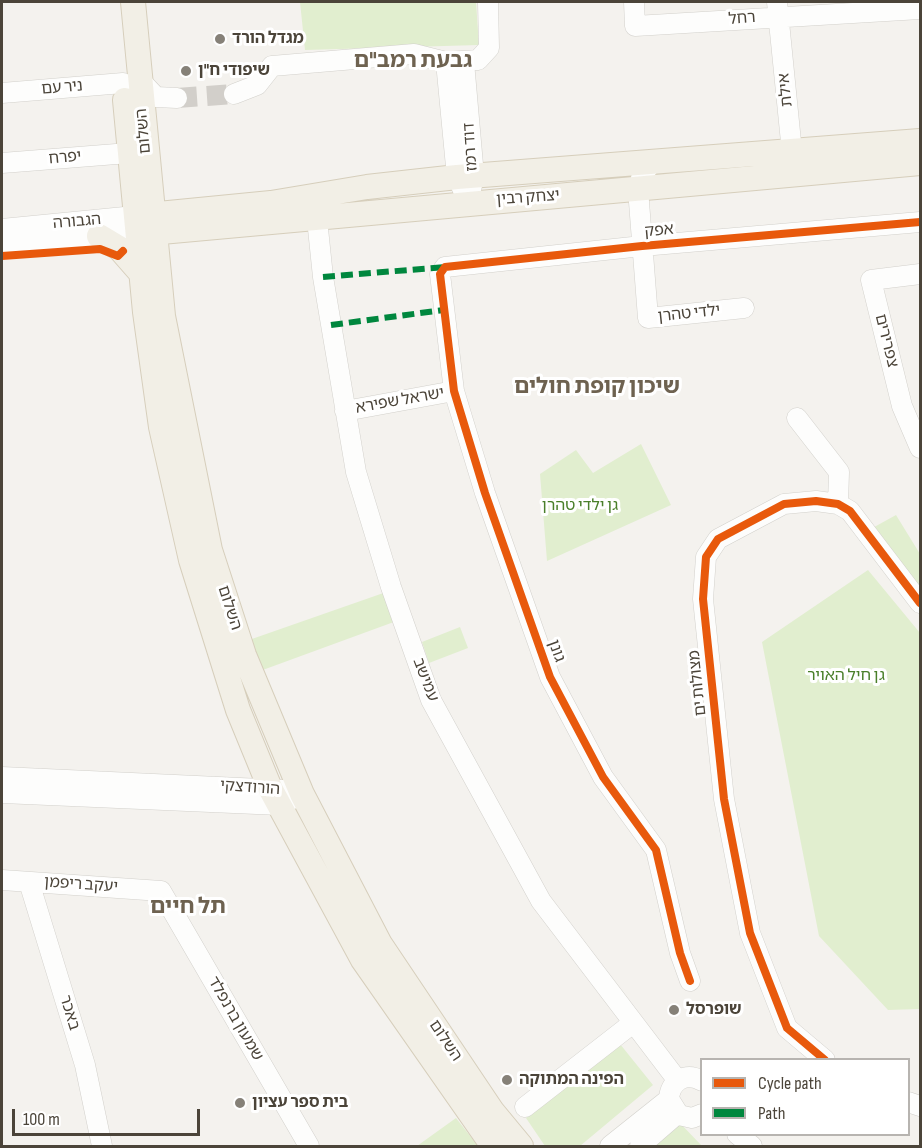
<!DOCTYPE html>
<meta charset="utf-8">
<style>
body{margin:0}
#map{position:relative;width:922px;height:1148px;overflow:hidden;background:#f4f2ee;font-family:"Sofia Sans Condensed",sans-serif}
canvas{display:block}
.frame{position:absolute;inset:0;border:3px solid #4b4439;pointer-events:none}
.legend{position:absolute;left:700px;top:1058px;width:210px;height:78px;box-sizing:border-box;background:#fff;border:2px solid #b7b4b0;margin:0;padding:8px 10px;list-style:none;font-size:18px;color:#4b4439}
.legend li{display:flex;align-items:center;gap:12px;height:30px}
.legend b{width:30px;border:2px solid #b7b4b0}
.scale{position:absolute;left:12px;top:1109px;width:188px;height:27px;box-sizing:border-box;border:3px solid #4b4439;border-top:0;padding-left:8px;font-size:18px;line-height:21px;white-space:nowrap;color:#4b4439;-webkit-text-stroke:4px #fff;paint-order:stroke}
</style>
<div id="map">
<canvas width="922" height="1148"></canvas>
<div class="frame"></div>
<ul class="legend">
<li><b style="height:8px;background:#e8590c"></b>Cycle path</li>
<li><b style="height:8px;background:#00873e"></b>Path</li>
</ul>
<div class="scale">100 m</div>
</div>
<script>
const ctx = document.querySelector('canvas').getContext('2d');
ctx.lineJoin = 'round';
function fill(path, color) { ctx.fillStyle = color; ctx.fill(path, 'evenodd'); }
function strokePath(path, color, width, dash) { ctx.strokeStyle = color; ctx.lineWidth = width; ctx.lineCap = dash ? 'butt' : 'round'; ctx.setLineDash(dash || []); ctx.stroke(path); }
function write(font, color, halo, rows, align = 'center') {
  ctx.font = font + ' "Sofia Sans Condensed","Noto Sans Hebrew",sans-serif'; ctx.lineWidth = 6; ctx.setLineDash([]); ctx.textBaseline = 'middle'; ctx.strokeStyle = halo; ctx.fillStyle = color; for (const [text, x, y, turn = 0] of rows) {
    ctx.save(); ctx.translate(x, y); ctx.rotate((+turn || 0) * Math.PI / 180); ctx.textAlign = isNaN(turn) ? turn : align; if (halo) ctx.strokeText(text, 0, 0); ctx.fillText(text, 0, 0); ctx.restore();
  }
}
const green = new Path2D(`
 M300 2H476L479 45 305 50Z
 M641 444 671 505 547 561 540 474 576 450 593 473Z
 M896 515 920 554V598L867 531Z
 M868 570 920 633V1009L888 1010 819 936 762 642Z
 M392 590 402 619 260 671 249 640Z
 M460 627 468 648 429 663 422 642Z
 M620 1044 653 1085 580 1146H545L526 1118Z
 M456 1118 478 1146H417Z
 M678 1121 702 1146H651Z`);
const minorTunnel = new Path2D(`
 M177 98 234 94`);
const minor = new Path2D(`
 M634 2 635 26 920 9
 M777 2 792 152 790 164
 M446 62 457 177 469 203
 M464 62 474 176 471 190
 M139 79 156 97 177 98
 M2 93 123 83
 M234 94 257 85 272 66 414 54 446 62 478 60 489 48 488 2
 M2 163 129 153
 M651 164 642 175 638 189 648 318 744 308
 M317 219 323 277 356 472 391 587 431 700 541 901 678 1081
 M2 229 135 216
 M2 243 136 234
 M920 274 871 280 902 406 920 448
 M345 411 454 391
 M797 418 839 472 838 504
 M2 777 283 790
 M2 793 280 805 302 794
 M2 880 161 891 309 1146
 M29 882 85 1065 102 1146
 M690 981 680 953 656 850 603 777 550 677 485 493 454 391 440 274 445 267 642 246 920 222
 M825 1060 787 1028 750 933 724 799 703 599 706 557 718 539 784 504 816 501 838 504 850 511 920 603
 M702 1081C685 1071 670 1082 669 1099L679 1115 692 1118 702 1114
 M908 1102 920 1106
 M525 1107 633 1023
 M737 1134 752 1146
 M610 1146 669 1099
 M640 1146 677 1114`);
const major = new Path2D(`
 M133 2 163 316 210 550 244 655 302 794 380 944 492 1111 521 1146
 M125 100 145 312 161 427 191 560 238 710 270 788 363 960 493 1146
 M138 216 271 203 367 187 457 177 920 141
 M139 234 920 163
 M99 236 119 248 140 272`);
const quiet = new Path2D(`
 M323 277 445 267
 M331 325 443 310`);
const cycleway = new Path2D(`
 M2 256 100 249 118 256 123 251
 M690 981 680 953 656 850 603 777 550 677 485 493 454 391 440 274 445 267 642 246 920 222
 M825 1060 787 1028 750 933 724 799 703 599 706 557 718 539 784 504 816 501 838 504 850 511 920 603`);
const markers = [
 [220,39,6,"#868178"],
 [186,71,6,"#868178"],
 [674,1010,6,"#868178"],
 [507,1080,6,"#868178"],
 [240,1103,6,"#868178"]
];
const streetNames = [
 ["רחל",742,19,-4],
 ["ניר עם",62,88,-5],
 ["אילת",786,90,-96],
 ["השלום",144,131,-95],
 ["דוד רמז",471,147,-94],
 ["יפרח",65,158,-5],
 ["יצחק רבין",528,198,-4],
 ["הגבורה",77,222,-5],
 ["אפק",659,231,-5],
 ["ילדי טהרן",689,314,-6],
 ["צפרירים",886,341,76],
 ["ישראל שפירא",400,401,-10],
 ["השלום",229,608,72],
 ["גונן",556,651,70],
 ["עמישב",425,680,69],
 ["מצולות ים",698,683,-96],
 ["הורודצקי",250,788,4],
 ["יעקב ריפמן",81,885,4],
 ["באכר",69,1013,73],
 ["שמעון ברנפלד",235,1019,60],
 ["השלום",445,1041,56]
];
const poiNames = [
 ["מגדל הורד",232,39],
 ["שיפודי ח\"ן",198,71],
 ["שופרסל",686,1010],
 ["הפינה המתוקה",519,1080],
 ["בית ספר עציון",252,1103]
];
const parkNames = [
 ["גן ילדי טהרן",580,506],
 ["גן חיל האויר",846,676]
];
const districtNames = [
 ["גבעת רמב\"ם",413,61],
 ["שיכון קופת חולים",597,387],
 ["תל חיים",188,907]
];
fill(green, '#e1eecf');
strokePath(minorTunnel, '#d2cfca', 20, [20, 10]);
strokePath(minor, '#d2d0cb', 21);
strokePath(major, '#d6cebb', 26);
strokePath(minor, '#fdfdfc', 20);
strokePath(major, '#f2efe6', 24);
strokePath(quiet, '#00873e', 6, [12, 6]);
strokePath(cycleway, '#e8590c', 8);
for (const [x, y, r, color] of markers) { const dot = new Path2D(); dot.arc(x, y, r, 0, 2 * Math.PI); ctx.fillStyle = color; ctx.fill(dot); strokePath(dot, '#fff', 2); }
write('16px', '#4b4439', '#fff', streetNames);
write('bold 16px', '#4b4439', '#fff', poiNames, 'left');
write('16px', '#4a7f2a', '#fff', parkNames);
write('bold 22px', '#6e6250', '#fff', districtNames);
</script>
